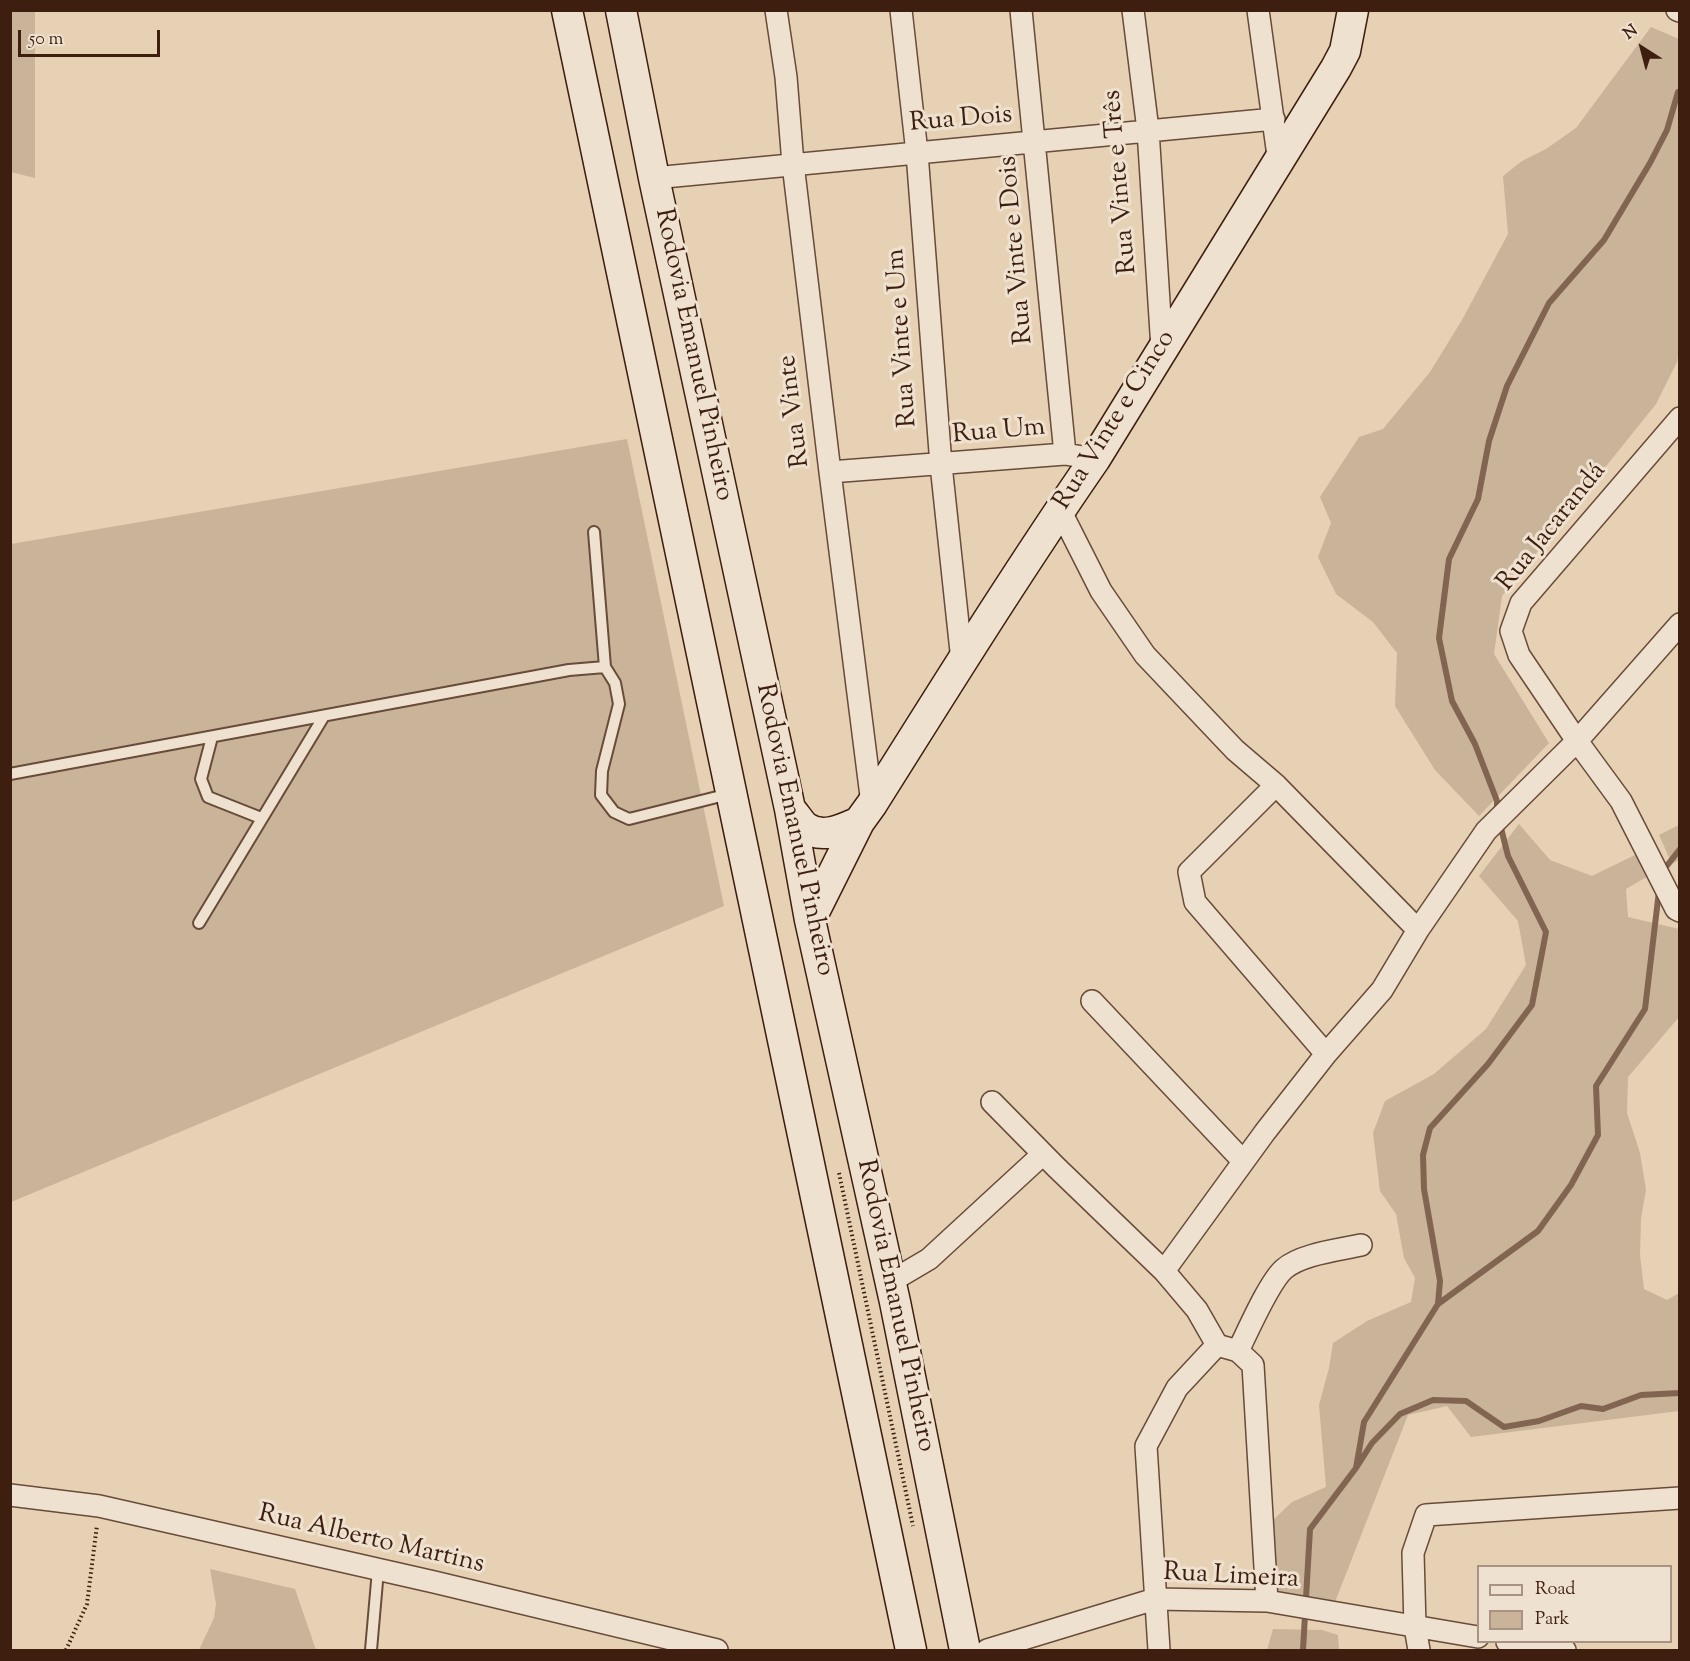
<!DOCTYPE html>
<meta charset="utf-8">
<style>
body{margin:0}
#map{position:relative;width:1690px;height:1661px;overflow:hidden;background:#e6d1b5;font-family:"Sorts Mill Goudy",serif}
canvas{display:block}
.frame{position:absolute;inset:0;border:12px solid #3e1e0e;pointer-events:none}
.legend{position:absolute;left:1477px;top:1565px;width:195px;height:78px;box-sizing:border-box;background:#efe1cf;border:2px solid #a89382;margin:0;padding:8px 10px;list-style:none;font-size:18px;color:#3e1e0e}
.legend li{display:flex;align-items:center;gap:12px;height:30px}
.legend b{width:30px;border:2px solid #a89382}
.north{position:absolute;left:1612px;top:18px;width:60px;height:60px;-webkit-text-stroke:4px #efe1cf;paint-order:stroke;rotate:324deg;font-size:16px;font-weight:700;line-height:24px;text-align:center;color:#3e1e0e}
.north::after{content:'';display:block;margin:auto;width:21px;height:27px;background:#3e1e0e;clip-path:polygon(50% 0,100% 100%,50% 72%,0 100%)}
.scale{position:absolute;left:18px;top:30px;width:142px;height:27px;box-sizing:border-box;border:3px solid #3e1e0e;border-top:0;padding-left:8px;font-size:18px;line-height:21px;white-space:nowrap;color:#3e1e0e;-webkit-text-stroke:4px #efe1cf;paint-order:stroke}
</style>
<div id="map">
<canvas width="1690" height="1661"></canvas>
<div class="frame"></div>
<ul class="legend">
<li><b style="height:8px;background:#efe1cf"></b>Road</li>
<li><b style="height:16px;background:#c9b399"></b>Park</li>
</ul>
<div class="north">N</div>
<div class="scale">50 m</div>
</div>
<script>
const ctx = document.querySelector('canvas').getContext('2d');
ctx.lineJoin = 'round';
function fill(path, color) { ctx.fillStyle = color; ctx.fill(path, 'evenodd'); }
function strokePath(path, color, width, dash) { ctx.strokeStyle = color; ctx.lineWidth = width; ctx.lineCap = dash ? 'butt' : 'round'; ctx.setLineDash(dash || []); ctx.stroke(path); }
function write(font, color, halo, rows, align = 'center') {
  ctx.font = font + ' "Sorts Mill Goudy",serif'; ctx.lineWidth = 6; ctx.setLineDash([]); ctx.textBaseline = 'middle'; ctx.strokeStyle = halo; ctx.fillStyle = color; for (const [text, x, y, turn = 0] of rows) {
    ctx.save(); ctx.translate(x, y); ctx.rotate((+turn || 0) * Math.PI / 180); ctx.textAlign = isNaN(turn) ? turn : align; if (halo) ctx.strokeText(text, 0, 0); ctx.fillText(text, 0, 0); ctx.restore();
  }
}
const green = new Path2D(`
 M11 10 35 11V178L11 172Z
 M1651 27 1679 39V351L1677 362 1656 404 1502 596 1494 654 1549 743 1479 816 1435 770 1395 706 1397 653 1373 622 1336 594 1318 557 1331 523 1320 497 1359 437 1383 429 1430 372 1462 320 1508 234 1503 176 1522 161 1546 149 1576 128Z
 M627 439 724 906 11 1202V544Z
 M1519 824 1550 860 1592 876 1639 853 1650 875 1626 889 1628 917 1679 929V1017L1628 1077 1627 1113 1640 1153 1646 1190 1641 1218 1640 1255 1644 1289 1667 1300 1679 1293V1411L1471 1437 1447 1406 1408 1415 1335 1602 1277 1592 1272 1521 1292 1502 1326 1487 1319 1405 1329 1368 1333 1343 1367 1321 1411 1302 1415 1278 1404 1258 1396 1214 1380 1191 1373 1133 1385 1101 1434 1074 1486 1029 1526 965 1518 921 1479 876Z
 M1679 825V860L1672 864 1659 835Z
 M210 1569 295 1589 316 1650H199L214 1618 216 1604Z
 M1273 1629 1322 1630 1338 1635 1339 1650H1267Z`);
const stream = new Path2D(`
 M1497 811V801L1475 744 1452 701 1439 638 1449 559 1478 499 1489 441 1507 386 1549 303 1604 240 1650 163 1667 130 1678 92
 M1662 872 1680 849
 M1438 1304 1440 1281 1424 1189 1423 1155 1430 1128 1488 1064 1532 1005 1546 932 1508 856 1500 824
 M1356 1468 1364 1422 1438 1304 1538 1231 1571 1185 1598 1135 1596 1086 1645 1009 1659 891
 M1303 1650 1310 1529 1356 1468 1372 1443 1400 1414 1433 1400 1466 1401 1504 1427 1539 1421 1581 1406 1603 1409 1641 1395 1680 1393`);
const path = new Path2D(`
 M839 1173 913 1526
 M66 1650 87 1604 97 1525`);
const lane = new Path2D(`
 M594 532 605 667
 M212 737 201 779 208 797 261 818
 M10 774 569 670 605 667 615 683 619 704 602 771 601 795 614 812 629 819 729 794
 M199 923 324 716
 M371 1650 378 1570`);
const street = new Path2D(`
 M776 10 786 77 793 164 830 472 872 804
 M901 10 917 153 941 465 962 661
 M1021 10 1065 454 1095 459
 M1133 10 1148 130 1162 349
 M1258 10 1279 163
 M1677 10 1680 11
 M654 178 1274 119
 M1680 418 1521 603 1511 631 1519 655 1577 741 1621 801 1676 909 1680 911
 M830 472 1065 454
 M1060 510 1101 591 1145 655 1235 750 1276 785 1418 930
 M1276 785 1189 872 1195 902 1326 1054
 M1092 1001 1243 1161
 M992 1102 1056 1167 1164 1271 1197 1310 1217 1345
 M1164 1271 1265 1132 1326 1054 1382 990 1418 930 1486 831 1577 741 1680 624
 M890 1282 929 1259 1043 1154
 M1217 1345 1238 1351 1253 1365 1267 1601
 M1238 1351C1248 1331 1269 1282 1284 1269 1301 1254 1339 1250 1361 1245
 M10 1495 99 1506 434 1582 717 1650
 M1507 1642 1565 1650
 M987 1650 1155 1599 1267 1601 1478 1637
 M1159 1650 1146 1446 1177 1388 1217 1345
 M1419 1650 1415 1627 1413 1553 1426 1515 1680 1498`);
const secondary = new Path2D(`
 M567 10 911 1650
 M621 10 654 178 790 809 810 920 895 1302 965 1650
 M790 809C795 814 800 823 805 827 822 840 843 829 859 822
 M810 920 859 822 872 804C945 688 1017 572 1095 459L1336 68 1345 51 1353 10`);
const streetNames = [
 ["Rua Dois",961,121,-5],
 ["Rua Vinte e Três",1122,182,-95],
 ["Rua Vinte e Dois",1018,250,-95],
 ["Rua Vinte e Um",904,338,-94],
 ["Rodovia Emanuel Pinheiro",692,355,78],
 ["Rua Vinte",796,411,-97],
 ["Rua Vinte e Cinco",1116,421,-58],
 ["Rua Um",999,433,-5],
 ["Rua Jacarandá",1553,528,-51],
 ["Rodovia Emanuel Pinheiro",793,830,78],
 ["Rodovia Emanuel Pinheiro",894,1306,78],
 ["Rua Alberto Martins",371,1541,13],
 ["Rua Limeira",1231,1578,3]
];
fill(green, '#c9b399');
strokePath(stream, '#816550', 6);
strokePath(lane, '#684b38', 14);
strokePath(street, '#684b38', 24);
strokePath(secondary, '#3e1e0e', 33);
strokePath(path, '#3e1e0e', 4, [1.5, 3]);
strokePath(lane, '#efe1cf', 10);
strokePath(street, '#efe1cf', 21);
strokePath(secondary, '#efe1cf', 30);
write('26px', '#3e1e0e', '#efe1cf', streetNames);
</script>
